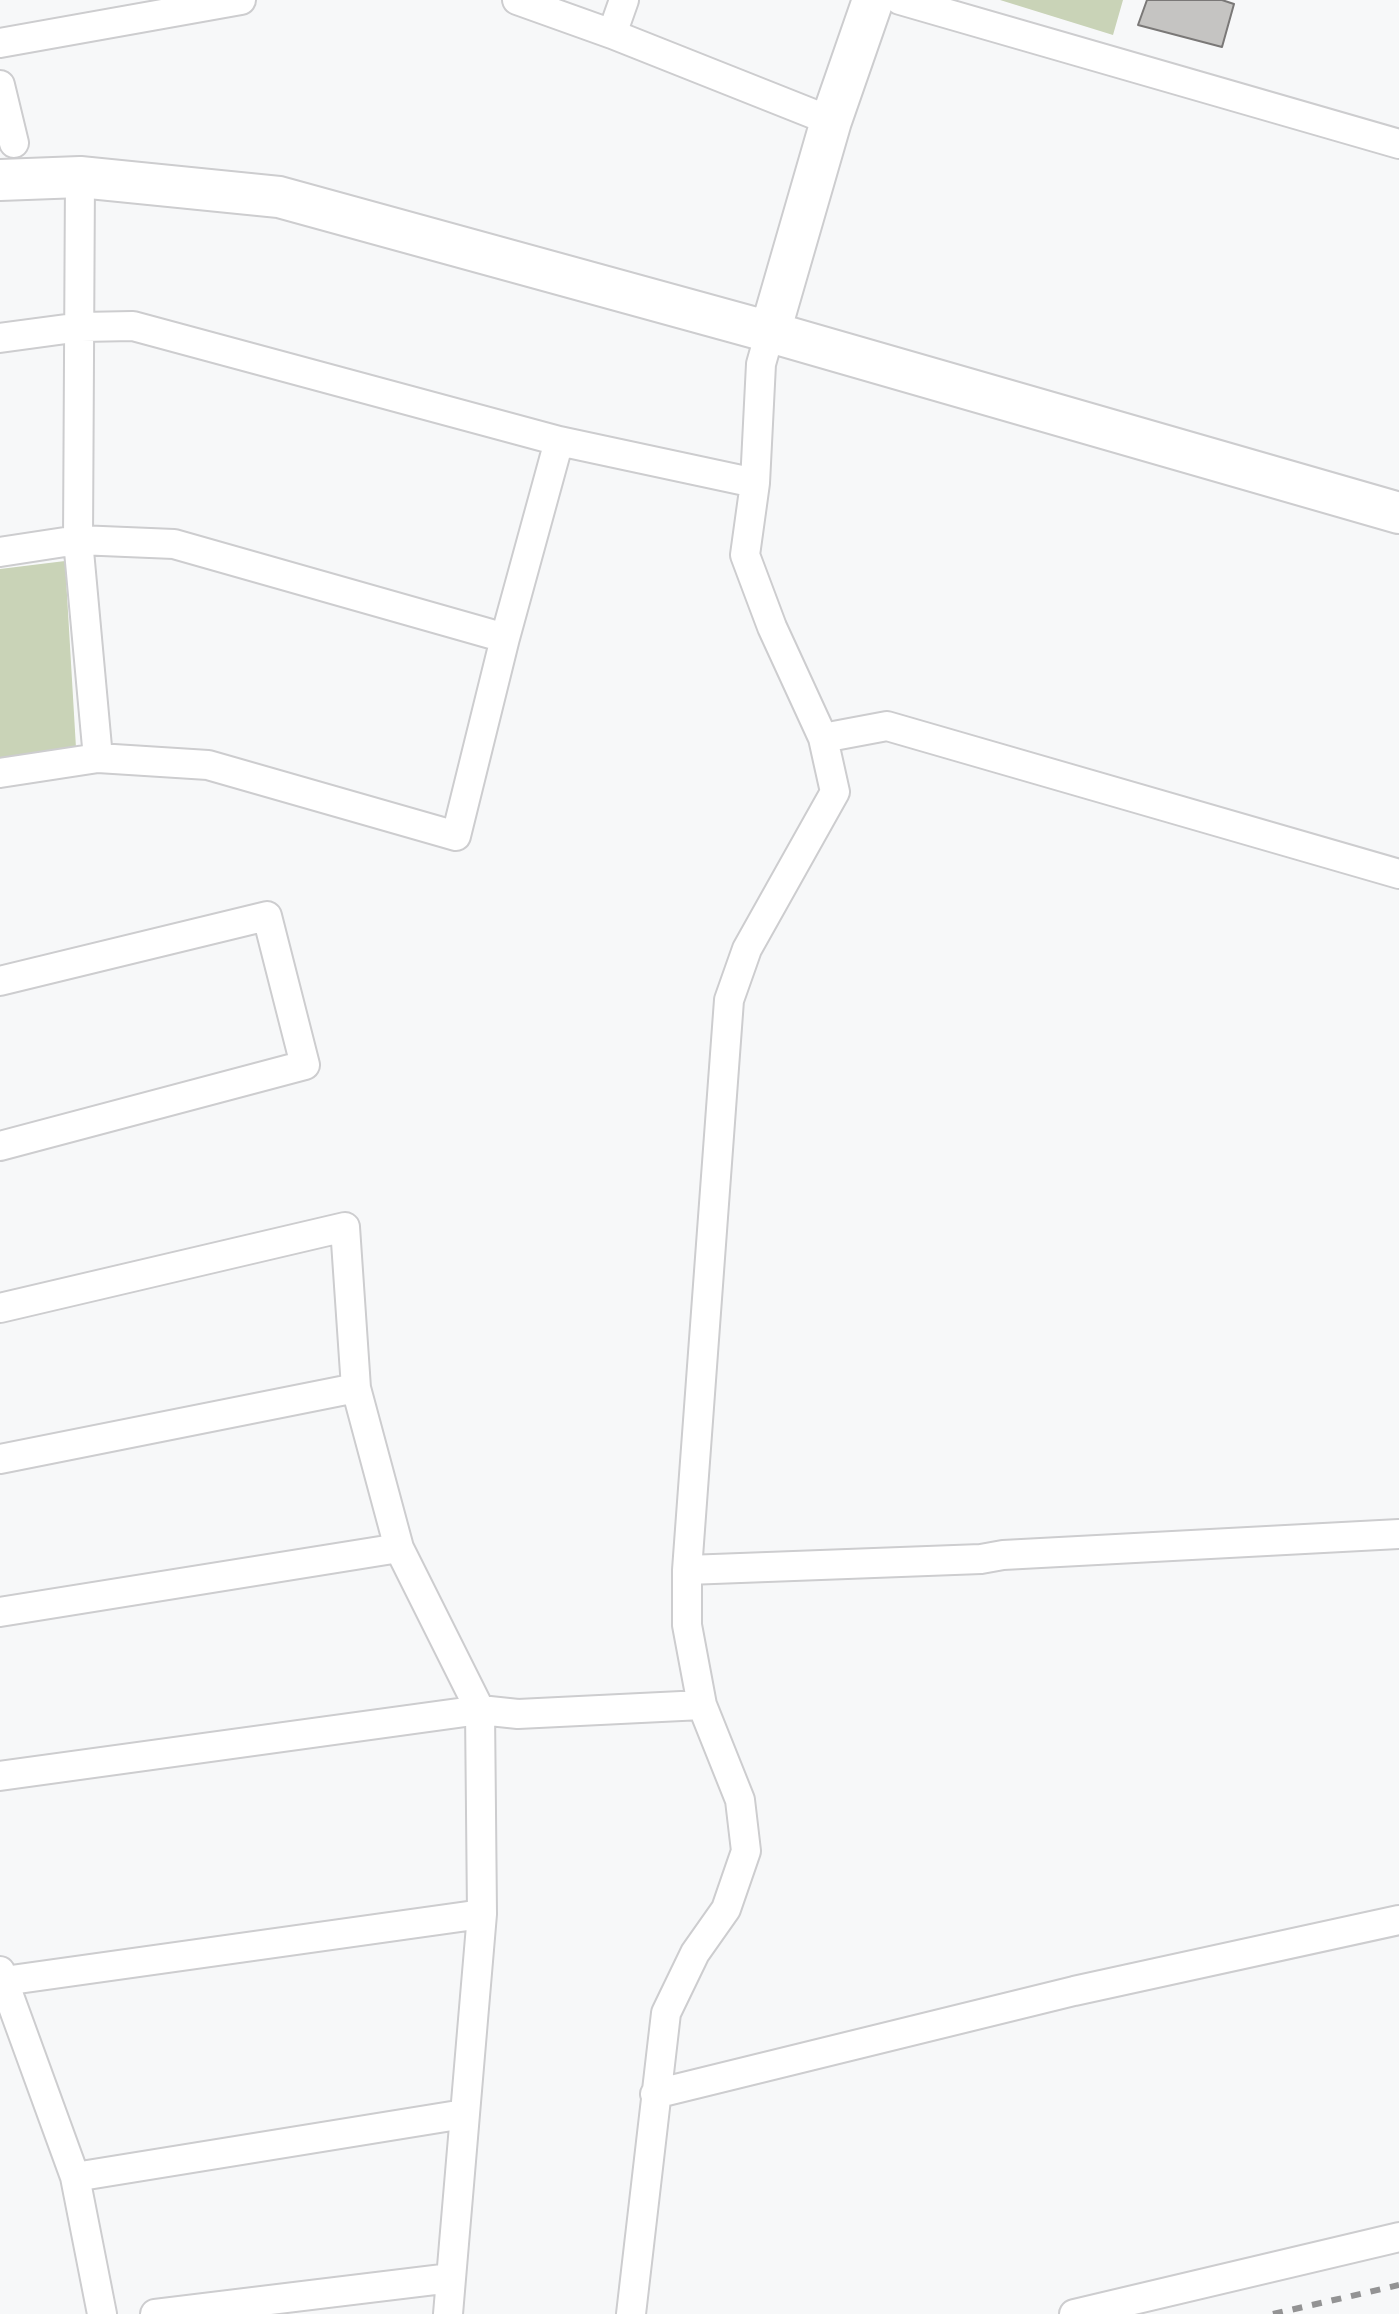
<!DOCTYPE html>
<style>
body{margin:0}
canvas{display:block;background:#f7f8f9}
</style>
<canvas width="1399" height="2314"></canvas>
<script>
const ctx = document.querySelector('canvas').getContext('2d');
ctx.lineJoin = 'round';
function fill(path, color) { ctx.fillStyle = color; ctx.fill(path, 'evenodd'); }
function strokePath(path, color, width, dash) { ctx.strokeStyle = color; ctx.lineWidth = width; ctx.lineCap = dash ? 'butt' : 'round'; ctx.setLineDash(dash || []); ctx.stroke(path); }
const green = new Path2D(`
 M1000 0H1123L1113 35Z
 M65 561 76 748 0 760V569Z`);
const building = new Path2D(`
 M1147 0H1222L1234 4 1222 47 1138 25Z`);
const street = new Path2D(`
 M517 0 612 34 831 121
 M900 0 1399 144
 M612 34 624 0
 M0 43 241 0
 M0 85 14 143
 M80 177 78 540 98 758 208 765 456 836 505 638 559 441 755 483
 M0 338 81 327 133 326 559 441
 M0 552 78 540 174 544 505 638
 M823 738 887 726 1399 874
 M0 773 98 758
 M0 981 267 916 305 1065 0 1146
 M0 1308 345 1227 356 1388 399 1548 480 1710 482 1914 448 2314
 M0 1459 356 1388
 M687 1570 981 1559 1003 1555 1399 1534
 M0 1612 399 1548
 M0 1776 480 1710 518 1714 702 1705
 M0 1971 75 2177 102 2314
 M4 1981 482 1914
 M655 2094 1074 1991 1399 1920
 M75 2177 464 2114
 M155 2314 451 2278
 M631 2314 666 2013 695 1953 726 1909 746 1851 740 1800 702 1705 687 1625V1570L729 1000 747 949 835 792 823 738 772 627 745 555 755 483 761 364 770 332
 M1074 2314 1399 2237`);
const secondary = new Path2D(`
 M0 180 80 177 279 197 770 332 1399 513
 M770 332 831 121 873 0`);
const rail = new Path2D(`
 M1273 2314 1399 2285`);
fill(green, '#c9d3b7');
fill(building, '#c5c4c2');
strokePath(building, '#7a7877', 2);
strokePath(street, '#cdcdcf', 32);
strokePath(secondary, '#cdcdcf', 44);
strokePath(street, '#fff', 28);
strokePath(secondary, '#fff', 40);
strokePath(rail, '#939394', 6, [10, 10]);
</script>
